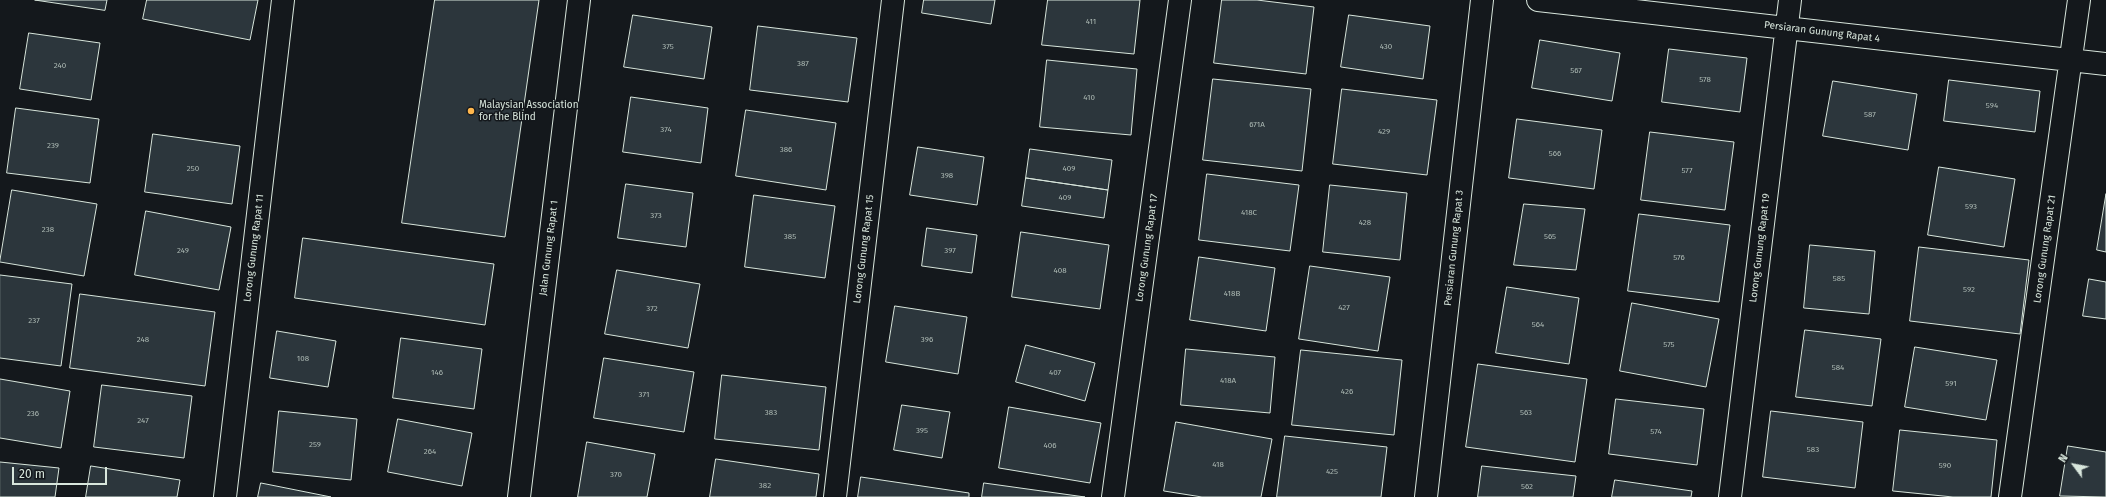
<!DOCTYPE html>
<style>
body{margin:0}
#map{position:relative;width:2106px;height:497px;overflow:hidden;background:#14181c;font-family:"Fira Sans",sans-serif}
canvas{display:block}
.north{position:absolute;left:2054px;top:445px;width:40px;height:40px;-webkit-text-stroke:3px #14181c;paint-order:stroke;rotate:302deg;font-size:11px;font-weight:700;line-height:16px;text-align:center;color:#d8e6dc}
.north::after{content:'';display:block;margin:auto;width:14px;height:18px;background:#d8e6dc;clip-path:polygon(50% 0,100% 100%,50% 72%,0 100%)}
.scale{position:absolute;left:12px;top:467px;width:95px;height:18px;box-sizing:border-box;border:2px solid #d8e6dc;border-top:0;padding-left:5px;font-size:12px;line-height:14px;white-space:nowrap;color:#d8e6dc;-webkit-text-stroke:3px #14181c;paint-order:stroke}
</style>
<div id="map">
<canvas width="2106" height="497"></canvas>
<div class="north">N</div>
<div class="scale">20 m</div>
</div>
<script>
const ctx = document.querySelector('canvas').getContext('2d');
ctx.lineJoin = 'round';
function fill(path, color) { ctx.fillStyle = color; ctx.fill(path, 'evenodd'); }
function strokePath(path, color, width, dash) { ctx.strokeStyle = color; ctx.lineWidth = width; ctx.lineCap = dash ? 'butt' : 'round'; ctx.setLineDash(dash || []); ctx.stroke(path); }
function write(font, color, halo, rows, align = 'center') {
  ctx.font = font + ' "Fira Sans",sans-serif'; ctx.lineWidth = 3; ctx.setLineDash([]); ctx.textBaseline = 'middle'; ctx.strokeStyle = halo; ctx.fillStyle = color; for (const [text, x, y, turn = 0] of rows) {
    ctx.save(); ctx.translate(x, y); ctx.rotate((+turn || 0) * Math.PI / 180); ctx.textAlign = isNaN(turn) ? turn : align; if (halo) ctx.strokeText(text, 0, 0); ctx.fillText(text, 0, 0); ctx.restore();
  }
}
const building = new Path2D(`
 M35 0H107L105 10Z
 M147 0H258L250 40 143 19Z
 M435 0H539L505 237 402 223Z
 M924 0H995L991 24 922 13Z
 M1048 0H1140L1134 54 1042 45Z
 M1222 0H1257L1314 7 1306 74 1214 63Z
 M633 15 712 27 704 79 624 67Z
 M1349 15 1430 26 1423 79 1341 67Z
 M758 26 857 38 848 102 750 90Z
 M29 33 100 43 91 100 20 89Z
 M1540 40 1620 53 1612 101 1532 88Z
 M1669 49 1747 58 1740 112 1662 102Z
 M1047 60 1137 69 1131 135 1040 127Z
 M1213 79 1311 89 1302 171 1203 160Z
 M1949 80 2040 91 2035 132 1944 121Z
 M1833 81 1917 94 1908 150 1823 136Z
 M1342 89 1437 100 1427 175 1333 164Z
 M631 97 708 108 701 163 623 152Z
 M16 108 99 119 90 183 7 173Z
 M746 110 836 123 826 190 736 176Z
 M1517 119 1602 130 1594 189 1509 178Z
 M1650 132 1734 142 1725 210 1641 200Z
 M153 134 240 146 232 204 145 192Z
 M918 147 984 157 977 205 910 195Z
 M1030 149 1112 160 1108 190 1026 178Z
 M1939 167 2015 179 2004 247 1928 235Z
 M1207 174 1299 185 1290 251 1199 240Z
 M1026 178 1108 190 1104 218 1022 206Z
 M626 184 693 193 686 247 618 238Z
 M1330 185 1407 193 1400 260 1323 252Z
 M12 190 97 204 84 276 0 262Z
 M2106 194V252L2097 250Z
 M754 195 835 206 825 278 745 267Z
 M1524 204 1585 209 1576 270 1514 265Z
 M146 211 231 227 219 290 135 275Z
 M1639 214 1730 225 1719 302 1628 291Z
 M927 228 977 235 972 273 922 266Z
 M1021 232 1109 245 1100 309 1012 297Z
 M303 238 494 264 485 325 295 298Z
 M1810 245 1875 251 1869 314 1804 308Z
 M1919 247 2029 260 2020 334 1910 321Z
 M1199 257 1275 268 1266 331 1190 320Z
 M1310 266 1390 277 1378 351 1299 339Z
 M617 270 700 284 688 348 605 334Z
 M0 275 72 284 61 366 0 358Z
 M2089 279 2106 282V319L2083 316Z
 M1507 287 1579 298 1569 364 1496 353Z
 M80 294 215 312 205 386 70 368Z
 M1632 303 1719 319 1706 387 1620 371Z
 M895 306 967 317 958 374 886 362Z
 M1805 330 1881 339 1872 406 1796 397Z
 M277 331 336 341 328 387 270 378Z
 M401 338 482 349 474 409 393 398Z
 M1026 345 1095 363 1085 401 1016 382Z
 M1915 347 1997 360 1986 420 1905 407Z
 M1186 349 1275 357 1270 413 1181 405Z
 M1301 350 1402 360 1394 435 1292 425Z
 M604 358 694 372 684 432 594 418Z
 M1478 364 1587 379 1575 462 1466 447Z
 M722 375 826 387 819 450 715 439Z
 M0 379 70 391 61 448 0 438Z
 M102 385 192 396 184 458 94 447Z
 M1616 399 1704 409 1697 465 1609 454Z
 M902 405 950 412 942 458 894 450Z
 M1009 407 1101 423 1090 483 999 468Z
 M279 411 357 419 351 480 273 472Z
 M1771 411 1863 422 1855 488 1763 477Z
 M398 419 472 433 462 486 388 472Z
 M1176 422 1272 439 1261 497H1202L1164 491Z
 M1900 430 1997 440 1991 497H1953L1893 491Z
 M1285 436 1387 447 1381 497H1277Z
 M587 442 655 454 647 497H578Z
 M2068 446 2106 452V497L2060 496Z
 M716 459 819 474 816 497H710Z
 M0 462 59 468 55 497H0Z
 M91 466 180 480 177 497H86Z
 M1482 466 1576 476 1573 497H1478Z
 M861 477 969 493V497H858Z
 M1615 480 1692 491 1691 497H1612Z
 M261 483 331 497H258Z
 M984 483 1085 497H982Z`);
const minor = new Path2D(`
 M1538 0 2106 64
 M225 497 283 0
 M519 497 579 0
 M835 497 893 0
 M1113 497 1180 0
 M1426 497 1482 0
 M1730 497 1790 0
 M2010 497 2079 0`);
const markers = [
 [471,111,4,"#ffb74d"]
];
const numberNames = [
 ["411",1091,22],
 ["375",668,47],
 ["430",1386,47],
 ["387",803,64],
 ["240",60,66],
 ["567",1576,71],
 ["578",1705,80],
 ["410",1089,98],
 ["594",1992,106],
 ["587",1870,115],
 ["671A",1257,125],
 ["374",666,130],
 ["429",1384,132],
 ["239",53,146],
 ["386",786,150],
 ["566",1555,154],
 ["250",193,169],
 ["409",1069,169],
 ["577",1687,171],
 ["398",947,176],
 ["409",1065,198],
 ["593",1971,207],
 ["418C",1249,213],
 ["373",656,216],
 ["428",1365,223],
 ["238",48,230],
 ["385",790,237],
 ["565",1550,237],
 ["249",183,251],
 ["397",950,251],
 ["576",1679,258],
 ["408",1060,271],
 ["585",1839,279],
 ["592",1969,290],
 ["418B",1232,294],
 ["427",1344,308],
 ["372",652,309],
 ["237",34,321],
 ["564",1538,325],
 ["248",143,340],
 ["396",927,340],
 ["575",1669,345],
 ["108",303,359],
 ["584",1838,368],
 ["146",437,373],
 ["407",1055,373],
 ["418A",1228,381],
 ["591",1951,384],
 ["426",1347,392],
 ["371",644,395],
 ["383",771,413],
 ["563",1526,413],
 ["236",33,414],
 ["247",143,421],
 ["395",922,431],
 ["574",1656,432],
 ["259",315,445],
 ["406",1050,446],
 ["583",1813,450],
 ["264",430,452],
 ["418",1218,465],
 ["590",1945,466],
 ["425",1332,472],
 ["370",616,475],
 ["382",765,486],
 ["562",1527,487]
];
const streetNames = [
 ["Persiaran Gunung Rapat 4",1822,32,7],
 ["Lorong Gunung Rapat 11",254,248,-83],
 ["Jalan Gunung Rapat 1",549,248,-83],
 ["Lorong Gunung Rapat 17",1147,248,-82],
 ["Persiaran Gunung Rapat 3",1454,248,-84],
 ["Lorong Gunung Rapat 19",1760,248,-83],
 ["Lorong Gunung Rapat 15",864,249,-83],
 ["Lorong Gunung Rapat 21",2045,249,-82]
];
const poiNames = [
 ["Malaysian Association",479,105],
 ["for the Blind",479,117]
];
fill(building, '#2c363c');
strokePath(building, '#d8e6dc', 1);
strokePath(minor, '#d8e6dc', 24);
strokePath(minor, '#14181c', 22);
for (const [x, y, r, color] of markers) { const dot = new Path2D(); dot.arc(x, y, r, 0, 2 * Math.PI); ctx.fillStyle = color; ctx.fill(dot); strokePath(dot, '#14181c', 1.5); }
write('8px', '#adbab4', null, numberNames);
write('10px', '#d8e6dc', '#14181c', streetNames);
write('10px', '#d8e6dc', '#14181c', poiNames, 'left');
</script>
